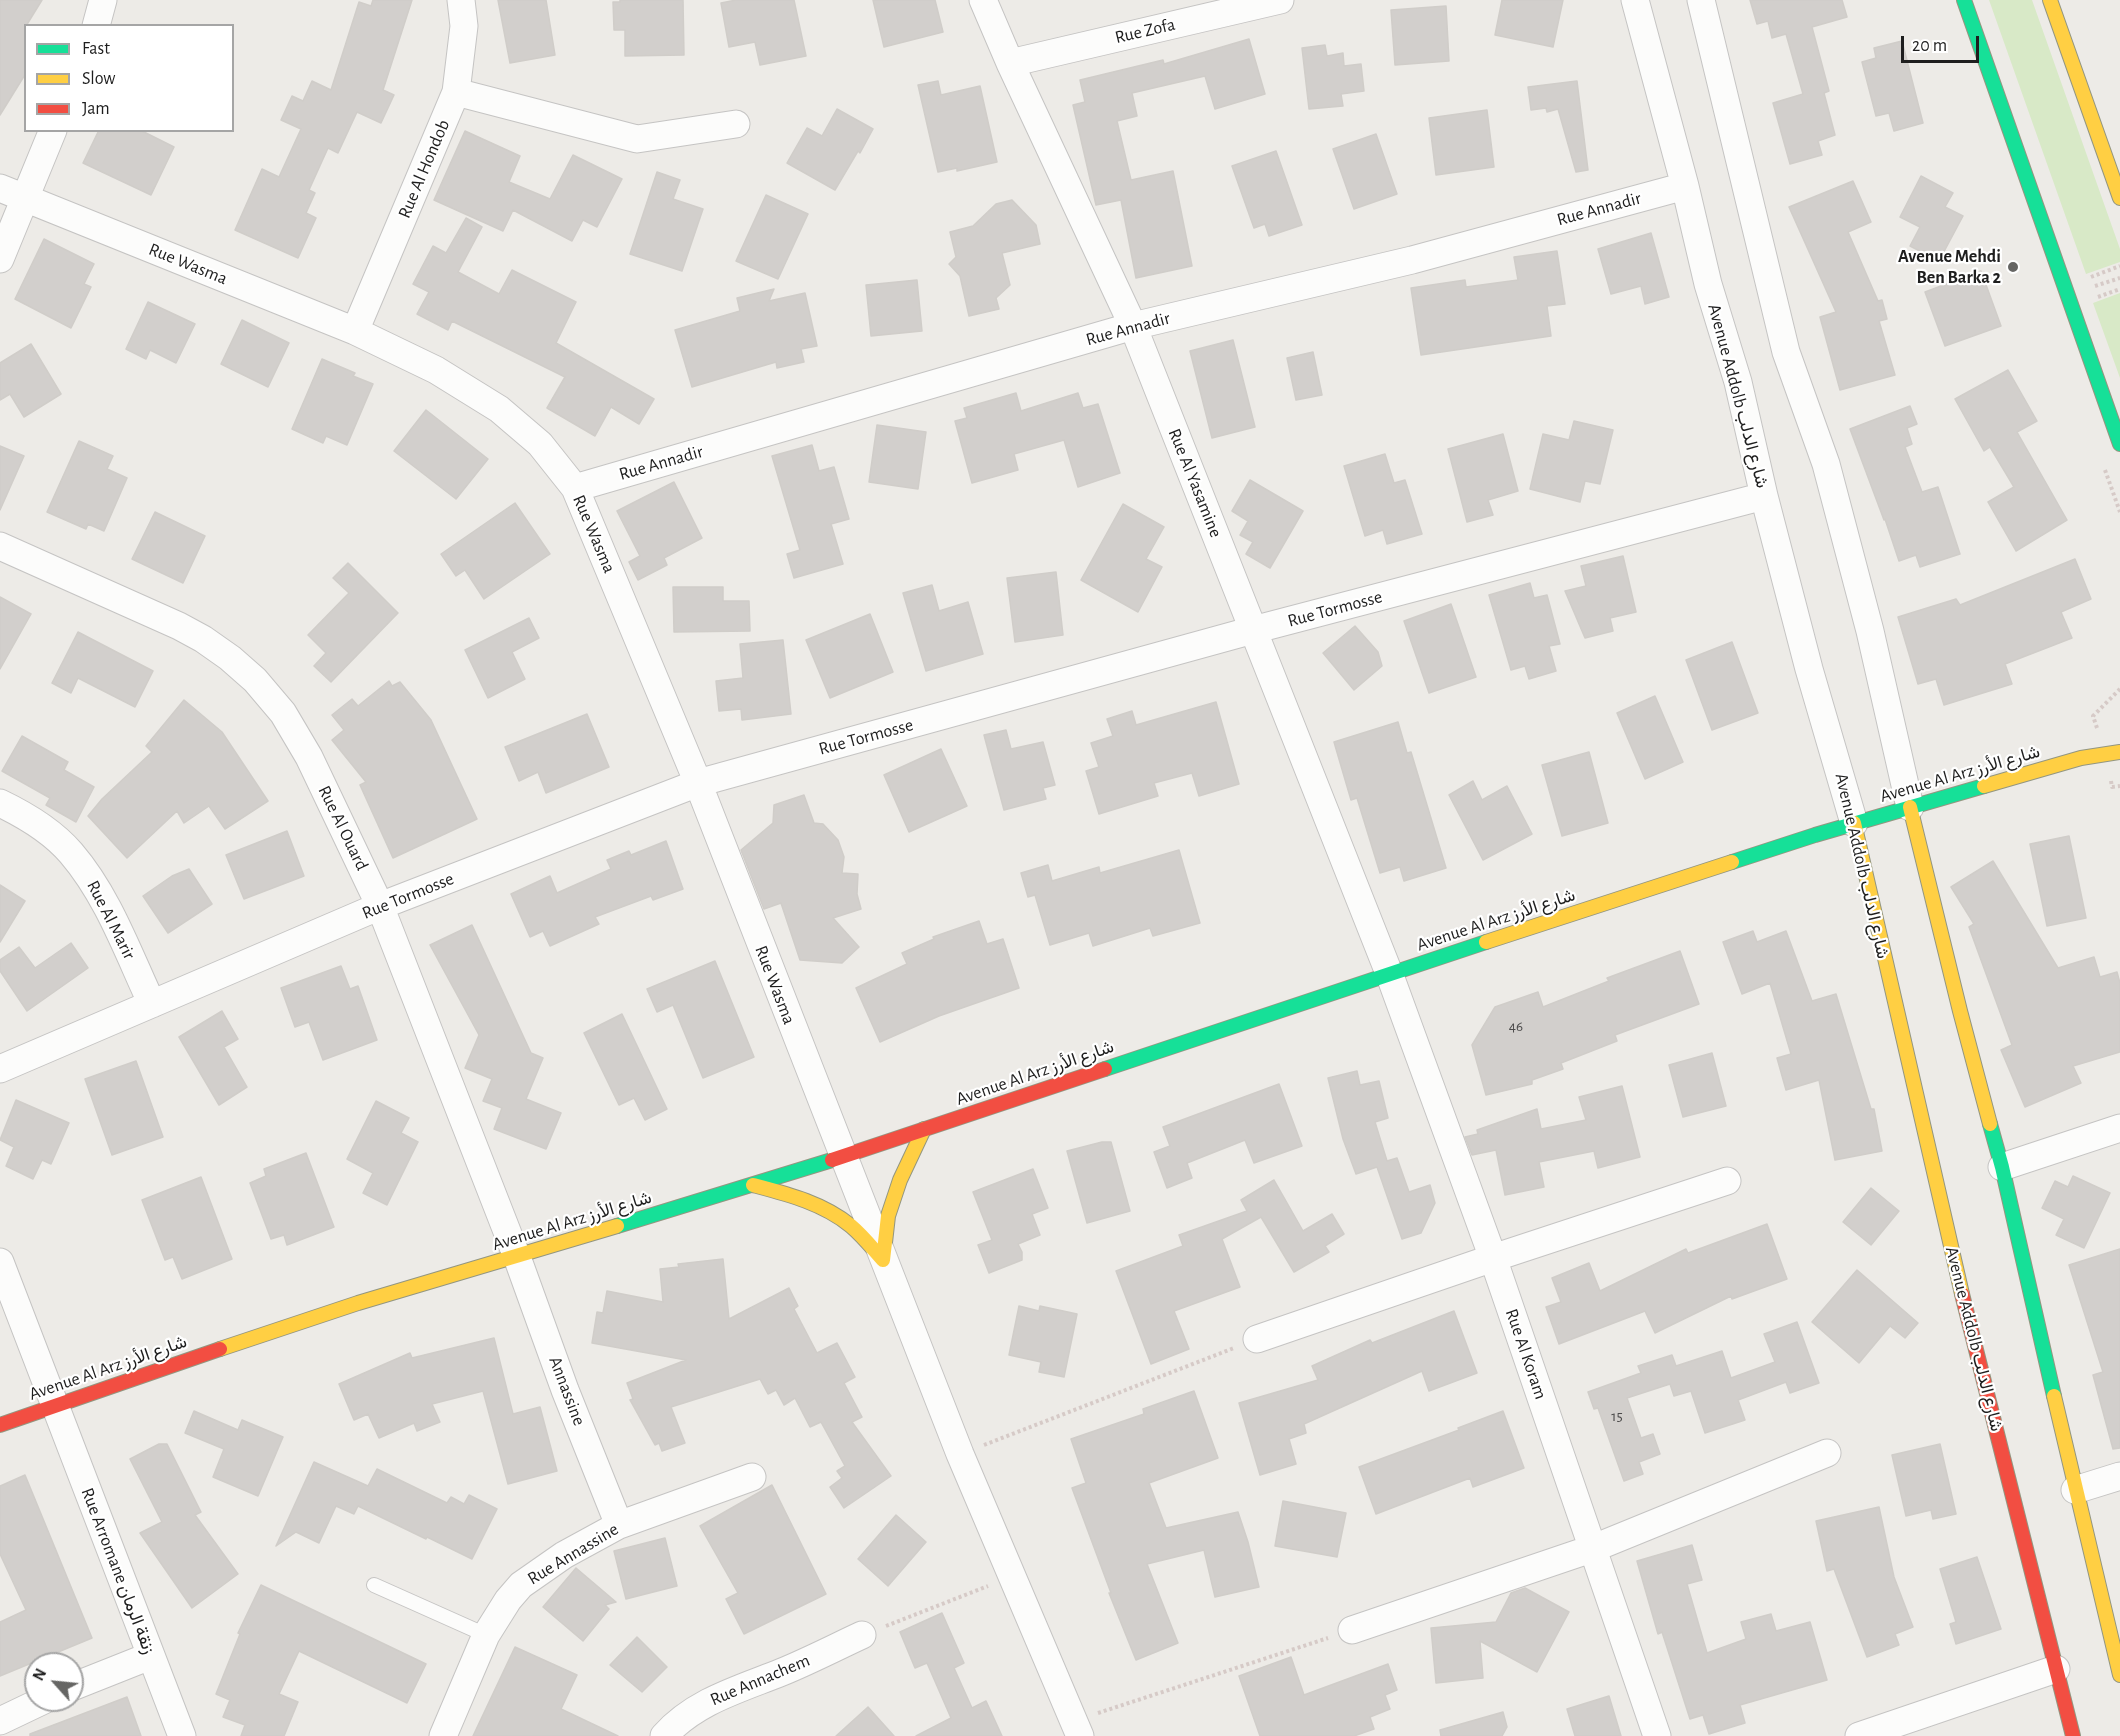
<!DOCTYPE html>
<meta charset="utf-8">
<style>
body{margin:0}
#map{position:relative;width:2120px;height:1736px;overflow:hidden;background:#edebe7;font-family:"Alegreya Sans",sans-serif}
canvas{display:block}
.legend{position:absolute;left:24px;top:24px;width:210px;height:108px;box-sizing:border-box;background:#fff;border:2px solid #a5a5a5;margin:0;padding:8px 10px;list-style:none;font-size:18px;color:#1e1e1e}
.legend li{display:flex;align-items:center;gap:12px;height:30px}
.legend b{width:30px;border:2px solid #a5a5a5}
.north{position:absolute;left:24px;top:1652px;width:60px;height:60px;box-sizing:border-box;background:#fff;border:2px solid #a5a5a5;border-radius:50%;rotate:297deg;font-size:16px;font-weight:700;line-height:24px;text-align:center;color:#1e1e1e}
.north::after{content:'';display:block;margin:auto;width:21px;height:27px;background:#666664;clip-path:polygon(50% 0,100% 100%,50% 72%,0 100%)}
.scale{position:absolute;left:1901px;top:36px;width:78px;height:27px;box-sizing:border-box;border:3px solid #1e1e1e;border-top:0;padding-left:8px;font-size:18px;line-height:21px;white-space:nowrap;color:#1e1e1e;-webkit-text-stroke:4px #fff;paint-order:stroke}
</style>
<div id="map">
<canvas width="2120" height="1736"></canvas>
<ul class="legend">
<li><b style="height:8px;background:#16e098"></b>Fast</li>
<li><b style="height:8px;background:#ffcf43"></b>Slow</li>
<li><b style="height:8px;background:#f24e42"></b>Jam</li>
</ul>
<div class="north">N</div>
<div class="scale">20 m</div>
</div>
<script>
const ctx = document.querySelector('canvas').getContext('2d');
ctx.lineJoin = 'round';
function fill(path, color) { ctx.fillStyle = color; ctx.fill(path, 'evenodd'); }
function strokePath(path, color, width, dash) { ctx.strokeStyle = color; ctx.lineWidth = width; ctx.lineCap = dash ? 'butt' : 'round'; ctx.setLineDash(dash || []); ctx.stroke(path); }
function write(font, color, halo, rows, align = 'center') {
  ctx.font = font + ' "Alegreya Sans",Vazirmatn,sans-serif'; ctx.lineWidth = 4.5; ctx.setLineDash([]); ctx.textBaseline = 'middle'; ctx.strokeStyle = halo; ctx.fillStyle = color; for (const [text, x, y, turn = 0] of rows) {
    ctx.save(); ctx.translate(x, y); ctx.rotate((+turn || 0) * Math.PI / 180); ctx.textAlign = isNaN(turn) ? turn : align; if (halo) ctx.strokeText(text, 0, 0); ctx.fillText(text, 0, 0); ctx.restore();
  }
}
const grass = new Path2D(`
 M1989 0H2032L2120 249V262L2086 274Z
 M2120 293V378L2093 303Z`);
const building = new Path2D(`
 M0 0H42L26 26V73L0 115Z
 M373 0H412L383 90 394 95 381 123 357 112 338 153 328 148 309 190 315 193 306 213 316 218 298 258 235 230 262 169 279 177 301 129 281 120 292 96 303 101 312 81 331 90 359 2 371 6Z
 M498 0H546L555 55 510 63Z
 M620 0H683L684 55 625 56V30H614L613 2H620Z
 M736 0H794L806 56 760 65 755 42 729 47 721 3Z
 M873 0H935L943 32 884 47Z
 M1502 0H1563L1553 47 1495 35Z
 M1750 0H1842L1847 17 1812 27 1829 91 1824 93 1835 135 1818 141 1822 155 1790 164 1773 103 1803 94 1786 34 1772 38 1768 21 1757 24Z
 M1446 6 1449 61 1395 65 1391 10Z
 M1249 39 1265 94 1215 109 1205 76 1132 93 1137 116 1117 121 1131 180 1173 171 1192 266 1136 278 1121 200 1096 205 1073 105 1085 102 1080 80 1163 60 1164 64Z
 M1902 41 1923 123 1894 131 1889 113 1876 116 1862 62 1876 58 1874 48Z
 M1325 45 1327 56 1343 53 1344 66 1361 64 1364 91 1341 94 1343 106 1309 109 1302 48Z
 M938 81 941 95 980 86 997 162 957 171V168L938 172 918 85Z
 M1577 81 1588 170 1576 172 1558 109 1547 112 1546 108 1531 110 1528 87Z
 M837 109 873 129 860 153 858 151 835 190 787 163 807 128 822 136Z
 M1487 110 1494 167 1436 175 1429 118Z
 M99 130H140L174 147 151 195 83 163Z
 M465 131 520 156 509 182 550 199 573 155 622 179 597 227 583 220 572 241 513 210 503 231 434 200Z
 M1376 134 1397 194 1354 209 1333 149Z
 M1276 151 1302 225 1269 236 1265 224 1254 228 1232 166Z
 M657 172 680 180 673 199 703 209 682 271 630 254Z
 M1921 176 1953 193 1945 207 1963 216 1939 261 1910 246 1920 227 1900 217Z
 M1853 181 1871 222 1848 232 1878 301 1882 300 1887 319 1879 321 1895 375 1840 390 1820 317 1836 312 1789 207Z
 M766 195 808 214 778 279 736 261Z
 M1012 200 1036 225 1040 244 1002 253 1010 285 996 298 999 309 969 316 960 276 949 264 956 257 950 232 973 226 996 204Z
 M466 218 482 227 458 272 499 294 512 270 576 302 556 343 654 399 639 424 611 407 595 436 547 408 565 377 452 321 448 330 417 314 429 292 413 284 433 246 446 253Z
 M1651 233 1669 297 1645 304 1641 286 1611 294 1598 249Z
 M44 239 94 264 84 284 91 287 71 328 15 299Z
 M1557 251 1565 304 1547 306 1551 336 1421 355 1411 288 1465 280 1466 287 1518 280 1514 257Z
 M1981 271 2001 326 1945 346 1925 292Z
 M917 280 922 331 871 336 866 285Z
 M774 289 769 301 805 293 817 346 801 349 804 362 777 368 776 362 692 387 675 330 740 311 737 298Z
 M148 302 195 324 176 363 150 350 146 359 126 349Z
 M242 320 289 343 268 387 221 364Z
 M1233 340 1255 427 1212 438 1190 351Z
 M31 344 61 394 24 417 10 394 0 400V363Z
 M1313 352 1322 395 1296 400 1287 358Z
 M322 359 355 373 353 376 373 384 347 445 326 436 323 443 292 429Z
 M2008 370 2037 421 2017 432 2067 520 2016 551 1988 502 2014 487 1990 447 1984 451 1955 399Z
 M1016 393 1021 411 1078 393 1083 408 1098 404 1120 473 1078 487 1064 440 1014 454 1018 470 972 483 955 421 967 418 964 408Z
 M1910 406 1917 424 1907 428 1912 444 1905 447 1922 492 1938 487 1960 554 1920 567 1916 555 1899 561 1885 519 1884 520 1850 429Z
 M426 410 488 459 456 499 394 451Z
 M1574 421 1613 430 1600 484 1585 481 1580 502 1530 489 1543 434 1569 440Z
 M877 425 926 432 918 489 869 482Z
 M1503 434 1518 491 1488 500 1493 515 1467 522 1448 449Z
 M79 441 113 456 107 469 127 478 104 531 88 524 86 529 47 512Z
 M812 445 819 471 834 467 849 519 831 524 843 564 794 578 787 554 800 550 772 456Z
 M0 446 24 456 0 510Z
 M1385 454 1394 483 1405 480 1422 534 1387 544 1383 530 1365 536 1344 466Z
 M1250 480 1303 511 1270 568 1246 554 1253 542 1240 535 1248 521 1232 511Z
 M674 482 702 538 664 558 667 565 638 580 629 562 640 556 617 511Z
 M515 503 550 554 484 599 465 570 456 576 441 554Z
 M1123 504 1164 527 1146 559 1162 567 1138 612 1081 580Z
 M155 512 205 536 183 583 132 559Z
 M1623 556 1636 612 1610 618 1613 631 1585 638 1565 591 1586 586 1581 566Z
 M2075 559 2091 599 2061 612 2072 638 2005 664 2012 684 1944 705 1936 679 1918 684 1898 617 1956 599 1960 605Z
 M348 563 398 613 331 682 314 666 326 653 308 635 349 593 333 578Z
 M1056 572 1063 635 1015 642 1007 578Z
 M1530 583 1534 598 1547 595 1560 644 1549 646 1556 671 1529 679 1525 666 1511 670 1489 595Z
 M932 585 939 611 968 602 983 654 926 671 903 593Z
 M673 587H723V601H749L750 631 674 632Z
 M0 597 31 614 0 669Z
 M1451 604 1476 677 1429 693 1404 621Z
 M870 614 893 672 830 698 806 640Z
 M529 618 539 638 512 652 525 679 488 698 465 650Z
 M1355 626 1378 652 1382 666 1354 690 1323 653Z
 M78 632 153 671 135 707 78 678 71 693 52 683Z
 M783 640 791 714 742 720 741 709 719 711 716 681 743 678 740 644Z
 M1732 642 1758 713 1712 730 1686 660Z
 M389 681 392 686 400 682 431 720 477 819 393 858 360 785 366 782 332 740 344 730 332 715 352 699 358 706Z
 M1655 696 1683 762 1645 779 1617 713Z
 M184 700 222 732 268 801 225 829 209 806 184 823 177 811 127 858 88 816 102 799 152 752 146 746Z
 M1216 702 1239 784 1199 796 1192 773 1154 783 1158 796 1099 814 1086 771 1099 767 1091 743 1113 736 1107 719 1132 711 1136 725Z
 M587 714 609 767 546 793 538 772 519 781 505 747Z
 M1398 722 1407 753 1411 752 1446 868 1404 881 1400 867 1380 873 1357 798 1351 800 1334 742Z
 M1006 730 1011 749 1043 742 1055 785 1043 788 1046 799 1004 810 984 735Z
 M22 736 68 762 64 770 94 787 76 822 46 805 50 798 2 771Z
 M941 749 967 806 909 832 884 775Z
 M1589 752 1608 823 1562 836 1542 765Z
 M1473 781 1482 800 1507 786 1532 834 1483 860 1449 795Z
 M804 795 814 823 823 824 838 840 844 857 842 873 858 874 857 894 861 909 833 918 859 947 842 963 800 960 781 903 764 909 741 850 773 823 774 805Z
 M287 831 304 876 244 899 226 855Z
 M2069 836 2086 918 2047 926 2030 844Z
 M666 841 683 889 653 900 651 896 595 917 599 924 550 946 543 931 530 937 511 894 550 876 557 893 611 869 607 860 629 851 631 855Z
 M1179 850 1200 923 1153 936 1150 928 1093 946 1089 933 1050 945 1035 895 1028 897 1021 873 1048 865 1052 881 1099 867 1100 873Z
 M1993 861 2058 968 2094 957 2100 977 2117 972 2120 983V1052L2073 1066 2081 1083 2025 1107 2001 1050 2012 1045 1969 927 1974 924 1951 887Z
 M189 869 212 904 168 933 143 896 172 876Z
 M0 885 25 901 0 942Z
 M979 921 987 944 1003 939 1019 988 939 1016 880 1042 856 988 907 964 902 953 934 939 933 937Z
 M472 925 531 1053 543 1058 526 1099 561 1113 546 1149 494 1129 502 1108 483 1101 492 1079 465 1068 479 1035 430 945Z
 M1753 931 1757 942 1786 931 1812 1001 1836 994 1871 1109H1874L1882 1151 1835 1160 1819 1080 1786 1090 1777 1058 1791 1054 1770 983 1742 994 1723 942Z
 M71 943 88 968 27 1011 0 971V960L19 947 35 968Z
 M1680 951 1699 1004 1615 1035 1617 1041 1561 1063 1563 1069 1532 1080V1084L1486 1095 1472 1045 1495 1007 1538 992 1543 1007 1609 981 1607 978Z
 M715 961 754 1057 703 1078 673 1005 657 1012 647 989Z
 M341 966 350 989 358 986 377 1040 323 1060 309 1022 295 1027 281 988Z
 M222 1011 238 1039 224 1047 247 1087 219 1105 179 1037Z
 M622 1014 667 1109 645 1120 634 1098 619 1105 584 1033Z
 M1712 1053 1726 1106 1683 1117 1669 1065Z
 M136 1061 163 1137 112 1155 85 1079Z
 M1357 1071 1360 1085 1379 1081 1388 1118 1375 1122 1387 1161 1397 1158 1409 1192 1430 1185 1435 1203 1421 1233 1402 1239 1377 1167 1356 1174 1343 1139 1328 1078Z
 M1279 1084 1302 1146 1254 1163 1245 1140 1187 1163 1192 1178 1167 1188 1154 1152 1170 1146 1163 1127Z
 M1622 1086 1640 1157 1598 1168 1594 1151 1539 1162 1544 1187 1505 1195 1496 1150 1472 1155 1465 1137 1478 1134 1477 1130 1537 1109 1541 1129 1586 1120 1579 1097Z
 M16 1100 69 1123 51 1164 42 1160 33 1179 6 1166 14 1147 0 1140Z
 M376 1101 409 1118 401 1133 418 1142 387 1205 363 1193 373 1173 347 1159Z
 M1102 1142H1111L1130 1211 1087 1223 1067 1151Z
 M306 1153 334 1227 287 1245 284 1235 271 1239 250 1183 266 1176 264 1169Z
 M1033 1169 1048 1208 1032 1214 1040 1235 1018 1244 1022 1252V1260L989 1273 978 1245 992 1240 973 1192Z
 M2073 1176 2110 1193 2084 1248 2056 1235 2064 1219 2042 1208 2055 1181 2068 1187Z
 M201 1177 232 1259 182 1279 173 1257 165 1260 142 1200Z
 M1274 1180 1303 1231 1332 1214 1344 1234 1325 1246 1329 1252 1294 1272 1261 1217 1222 1239 1240 1287 1174 1311 1189 1349 1151 1364 1116 1271 1183 1246 1179 1235 1247 1211 1241 1200Z
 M1871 1188 1899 1211 1871 1245 1843 1222Z
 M1767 1224 1787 1279 1732 1299 1731 1296 1655 1333 1645 1311 1559 1344 1546 1307 1561 1302 1552 1278 1589 1263 1600 1291 1686 1249 1688 1253Z
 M2120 1249V1448L2113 1449 2093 1375 2103 1372 2069 1265Z
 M723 1259 729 1319 789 1288 798 1306 794 1309 817 1353 837 1343 855 1377 844 1383 862 1417 852 1422 891 1476 844 1508 830 1487 842 1478 837 1471 845 1466 821 1422 810 1427 795 1398 784 1405 776 1390 768 1394 760 1379 671 1407 685 1443 662 1451 659 1443 655 1445 630 1400 633 1399 627 1383 686 1360 592 1343 597 1312 603 1313 607 1291 663 1302 660 1269 679 1267 678 1264Z
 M1857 1270 1918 1323 1905 1338 1890 1326 1859 1363 1812 1322Z
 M1019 1306 1039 1311 1040 1306 1077 1314 1064 1377 1039 1372 1041 1362 1009 1355Z
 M1454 1311 1477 1373 1429 1391 1422 1371 1304 1424 1306 1433 1289 1439 1296 1464 1260 1475 1239 1403 1318 1380 1312 1366 1370 1340 1372 1343Z
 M1797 1322 1819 1383 1790 1393 1786 1382 1738 1400 1745 1420 1705 1433 1691 1391 1674 1396 1670 1384 1627 1398 1641 1438 1653 1434 1660 1454 1639 1462 1643 1474 1624 1481 1598 1408 1594 1409 1588 1392 1641 1373 1638 1366 1672 1355 1676 1366 1722 1351 1731 1378 1775 1362 1764 1334Z
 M494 1338 513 1414 540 1407 557 1471 508 1484 483 1391 432 1404 440 1422 417 1431 414 1423 379 1438 368 1414 354 1420 339 1384 410 1353 412 1358Z
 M1194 1391 1218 1458 1149 1483 1166 1528 1238 1512 1248 1542 1259 1587 1215 1597 1204 1550 1147 1564 1178 1643 1136 1660 1109 1593H1111L1072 1488 1086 1483 1071 1439 1144 1414 1143 1409Z
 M194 1411 238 1430 242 1420 283 1437 258 1496 213 1477 224 1449 185 1433Z
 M1503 1411 1524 1468 1473 1487 1470 1478 1376 1514 1359 1467 1459 1430 1458 1428Z
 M159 1444H167L201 1512 195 1515 238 1574 192 1608 140 1533 162 1522 130 1459Z
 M1940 1444 1956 1514 1933 1519 1931 1510 1906 1516 1892 1455Z
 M314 1462 368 1486 377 1469 447 1503 451 1497 464 1504 469 1495 497 1509 472 1559 427 1537 426 1539 358 1506 354 1514 336 1506 319 1543 296 1532 276 1546Z
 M25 1475 92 1638 0 1676V1622L26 1610 0 1554V1486Z
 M772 1485 826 1594 744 1634 726 1599 738 1593 700 1526Z
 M1283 1501 1346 1513 1337 1557 1275 1546Z
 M1879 1507 1894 1577 1913 1627 1895 1634 1899 1645 1867 1657 1834 1569 1827 1571 1816 1521Z
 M896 1515 926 1542 888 1586 858 1559Z
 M665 1538 677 1586 626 1599 614 1551Z
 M1692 1545 1702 1580 1687 1584 1707 1653 1746 1639 1741 1622 1771 1614 1776 1631 1810 1622 1827 1680 1740 1705 1745 1723 1709 1734 1703 1715 1690 1719 1662 1632 1658 1634 1637 1561Z
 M1977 1557 2001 1629 1956 1644 1950 1624 1956 1622 1940 1569Z
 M576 1568 616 1602 605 1605 609 1609 583 1641 543 1607Z
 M261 1585 426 1664 407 1703 299 1651 279 1694 298 1702 284 1736H241L245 1725 223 1717 230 1700 216 1694 240 1634 238 1633Z
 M1525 1588 1569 1612 1537 1672 1480 1641 1483 1678 1436 1683 1431 1628 1496 1622 1511 1593Z
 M942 1613 964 1663 954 1668 972 1708 986 1701 1002 1736H916L951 1718 927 1663 915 1668 900 1632Z
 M637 1637 667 1667 642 1692 610 1665Z
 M515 1647 577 1675 561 1709 618 1736H473Z
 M1291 1657 1304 1695 1388 1664 1397 1690 1385 1695 1390 1709 1370 1717 1374 1729 1354 1736H1260L1239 1676Z
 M1609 1696 1621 1736H1575L1567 1709Z
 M127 1697 141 1736H30V1734Z
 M868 1707 894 1736H836Z
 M1503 1712 1507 1727 1502 1736H1441L1440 1730Z`);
const path = new Path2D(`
 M2091 277 2120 266
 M2095 286 2120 278
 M2098 297 2120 289
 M2105 470 2120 512
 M2097 728 2093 716 2120 689
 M2111 781 2112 787 2120 786
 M984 1445 1234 1348
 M886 1626 988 1586
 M1098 1713 1328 1638`);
const lane = new Path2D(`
 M374 1585 486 1635`);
const street = new Path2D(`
 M983 0 1010 63 1133 326 1389 973 1493 1258 1657 1736
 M1635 0 1685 186 1708 284 1738 382 1764 496 1809 669 1854 823
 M1701 0 1786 352 1826 464 1870 631 1910 807
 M96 26 103 0
 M1010 63 1280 0
 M456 92 637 139 736 124
 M0 188 355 331 436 370 499 409 540 444 575 488 698 783 960 1454 1080 1736
 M0 259 53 130
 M355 331 456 92 464 26 461 0
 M575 488 1133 326 1412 260 1685 186
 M0 546 179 626 203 639 230 658 255 680 283 713 309 757 380 906 517 1257 565 1390 619 1525
 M0 803C25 815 53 832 71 853 108 896 128 953 152 1004
 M0 1069 380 906 698 783 1253 630 1764 496
 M2002 1167 2120 1128
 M0 1262 182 1736
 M1257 1339 1493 1258 1727 1181
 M2075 1490 2120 1476
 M1352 1630 1594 1548 1827 1453
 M72 1687 150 1656
 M0 1721 44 1700
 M443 1736 486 1635 508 1600 521 1585 564 1555 619 1525 752 1477
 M664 1736C695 1701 740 1689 782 1672 809 1661 836 1647 862 1635
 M1859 1736 2056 1669`);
const fast = new Path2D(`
 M1964 0 2120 444
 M1732 862 1815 835 1984 786
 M1105 1069 1486 942
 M1990 1124 2002 1167 2054 1396
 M617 1226 832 1160`);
const slow = new Path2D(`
 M2050 0 2120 198
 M1984 786 2081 758 2120 752
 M1910 807 1960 1011 1990 1124
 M1854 823 1962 1294
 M1486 942 1732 862
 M753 1185C787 1194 823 1203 851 1226 863 1236 873 1249 883 1260
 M883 1260 888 1216 900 1180 924 1129
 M220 1349 358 1303 617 1226
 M2054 1396 2120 1675`);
const jam = new Path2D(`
 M832 1160 1105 1069
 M1962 1294 2073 1736
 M0 1425 220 1349`);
const markers = [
 [2013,267,6,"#666664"]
];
const numberNames = [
 ["46",1516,1026],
 ["15",1617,1416]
];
const streetNames = [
 ["Rue Zofa",1145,31,-13],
 ["Rue Al Hondob",424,169,-67],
 ["Rue Annadir",1599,209,-15],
 ["Rue Wasma",188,264,22],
 ["Rue Annadir",1128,329,-15],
 ["Avenue Addolb شارع الدلب",1738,396,75],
 ["Rue Annadir",661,463,-16],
 ["Rue Al Yasamine",1195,483,68],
 ["Rue Wasma",594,534,67],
 ["Rue Tormosse",1335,609,-15],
 ["Rue Tormosse",866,737,-15],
 ["Avenue Al Arz شارع الأرز",1960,774,-16],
 ["Rue Al Ouard",343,828,64],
 ["Avenue Addolb شارع الدلب",1862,866,77],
 ["Rue Tormosse",408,896,-22],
 ["Rue Al Marir",111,920,63],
 ["Avenue Al Arz شارع الأرز",1496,920,-18],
 ["Rue Wasma",775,985,69],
 ["Avenue Al Arz شارع الأرز",1035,1073,-19],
 ["Avenue Al Arz شارع الأرز",572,1221,-17],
 ["Avenue Addolb شارع الدلب",1974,1339,76],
 ["Rue Al Koram",1526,1354,71],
 ["Avenue Al Arz شارع الأرز",108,1368,-19],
 ["Annassine",567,1391,69],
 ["Rue Annassine",573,1554,-31],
 ["Rue Arromane زنقة الرمان",118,1571,69],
 ["Rue Annachem",760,1680,-23]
];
const poiNames = [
 ["Avenue Mehdi",2001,257],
 ["Ben Barka 2",2001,278]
];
fill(grass, '#d8e9c7');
fill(building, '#d2cfcc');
strokePath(building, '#d0cdc9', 1.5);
strokePath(lane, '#c5c4c3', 16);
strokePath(street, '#c5c4c3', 29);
strokePath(fast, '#939680', 16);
strokePath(slow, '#939680', 16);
strokePath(jam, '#939680', 16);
strokePath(path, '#d6cac7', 4, [3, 3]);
strokePath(lane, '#fcfcfb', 14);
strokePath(street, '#fcfcfb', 27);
strokePath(fast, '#16e098', 14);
strokePath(slow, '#ffcf43', 14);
strokePath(jam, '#f24e42', 14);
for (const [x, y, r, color] of markers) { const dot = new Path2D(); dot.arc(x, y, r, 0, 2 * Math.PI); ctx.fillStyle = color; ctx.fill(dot); strokePath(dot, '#fff', 2); }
write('15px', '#4b4a4a', null, numberNames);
write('18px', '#1e1e1e', '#fff', streetNames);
write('bold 18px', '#1e1e1e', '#fff', poiNames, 'right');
</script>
